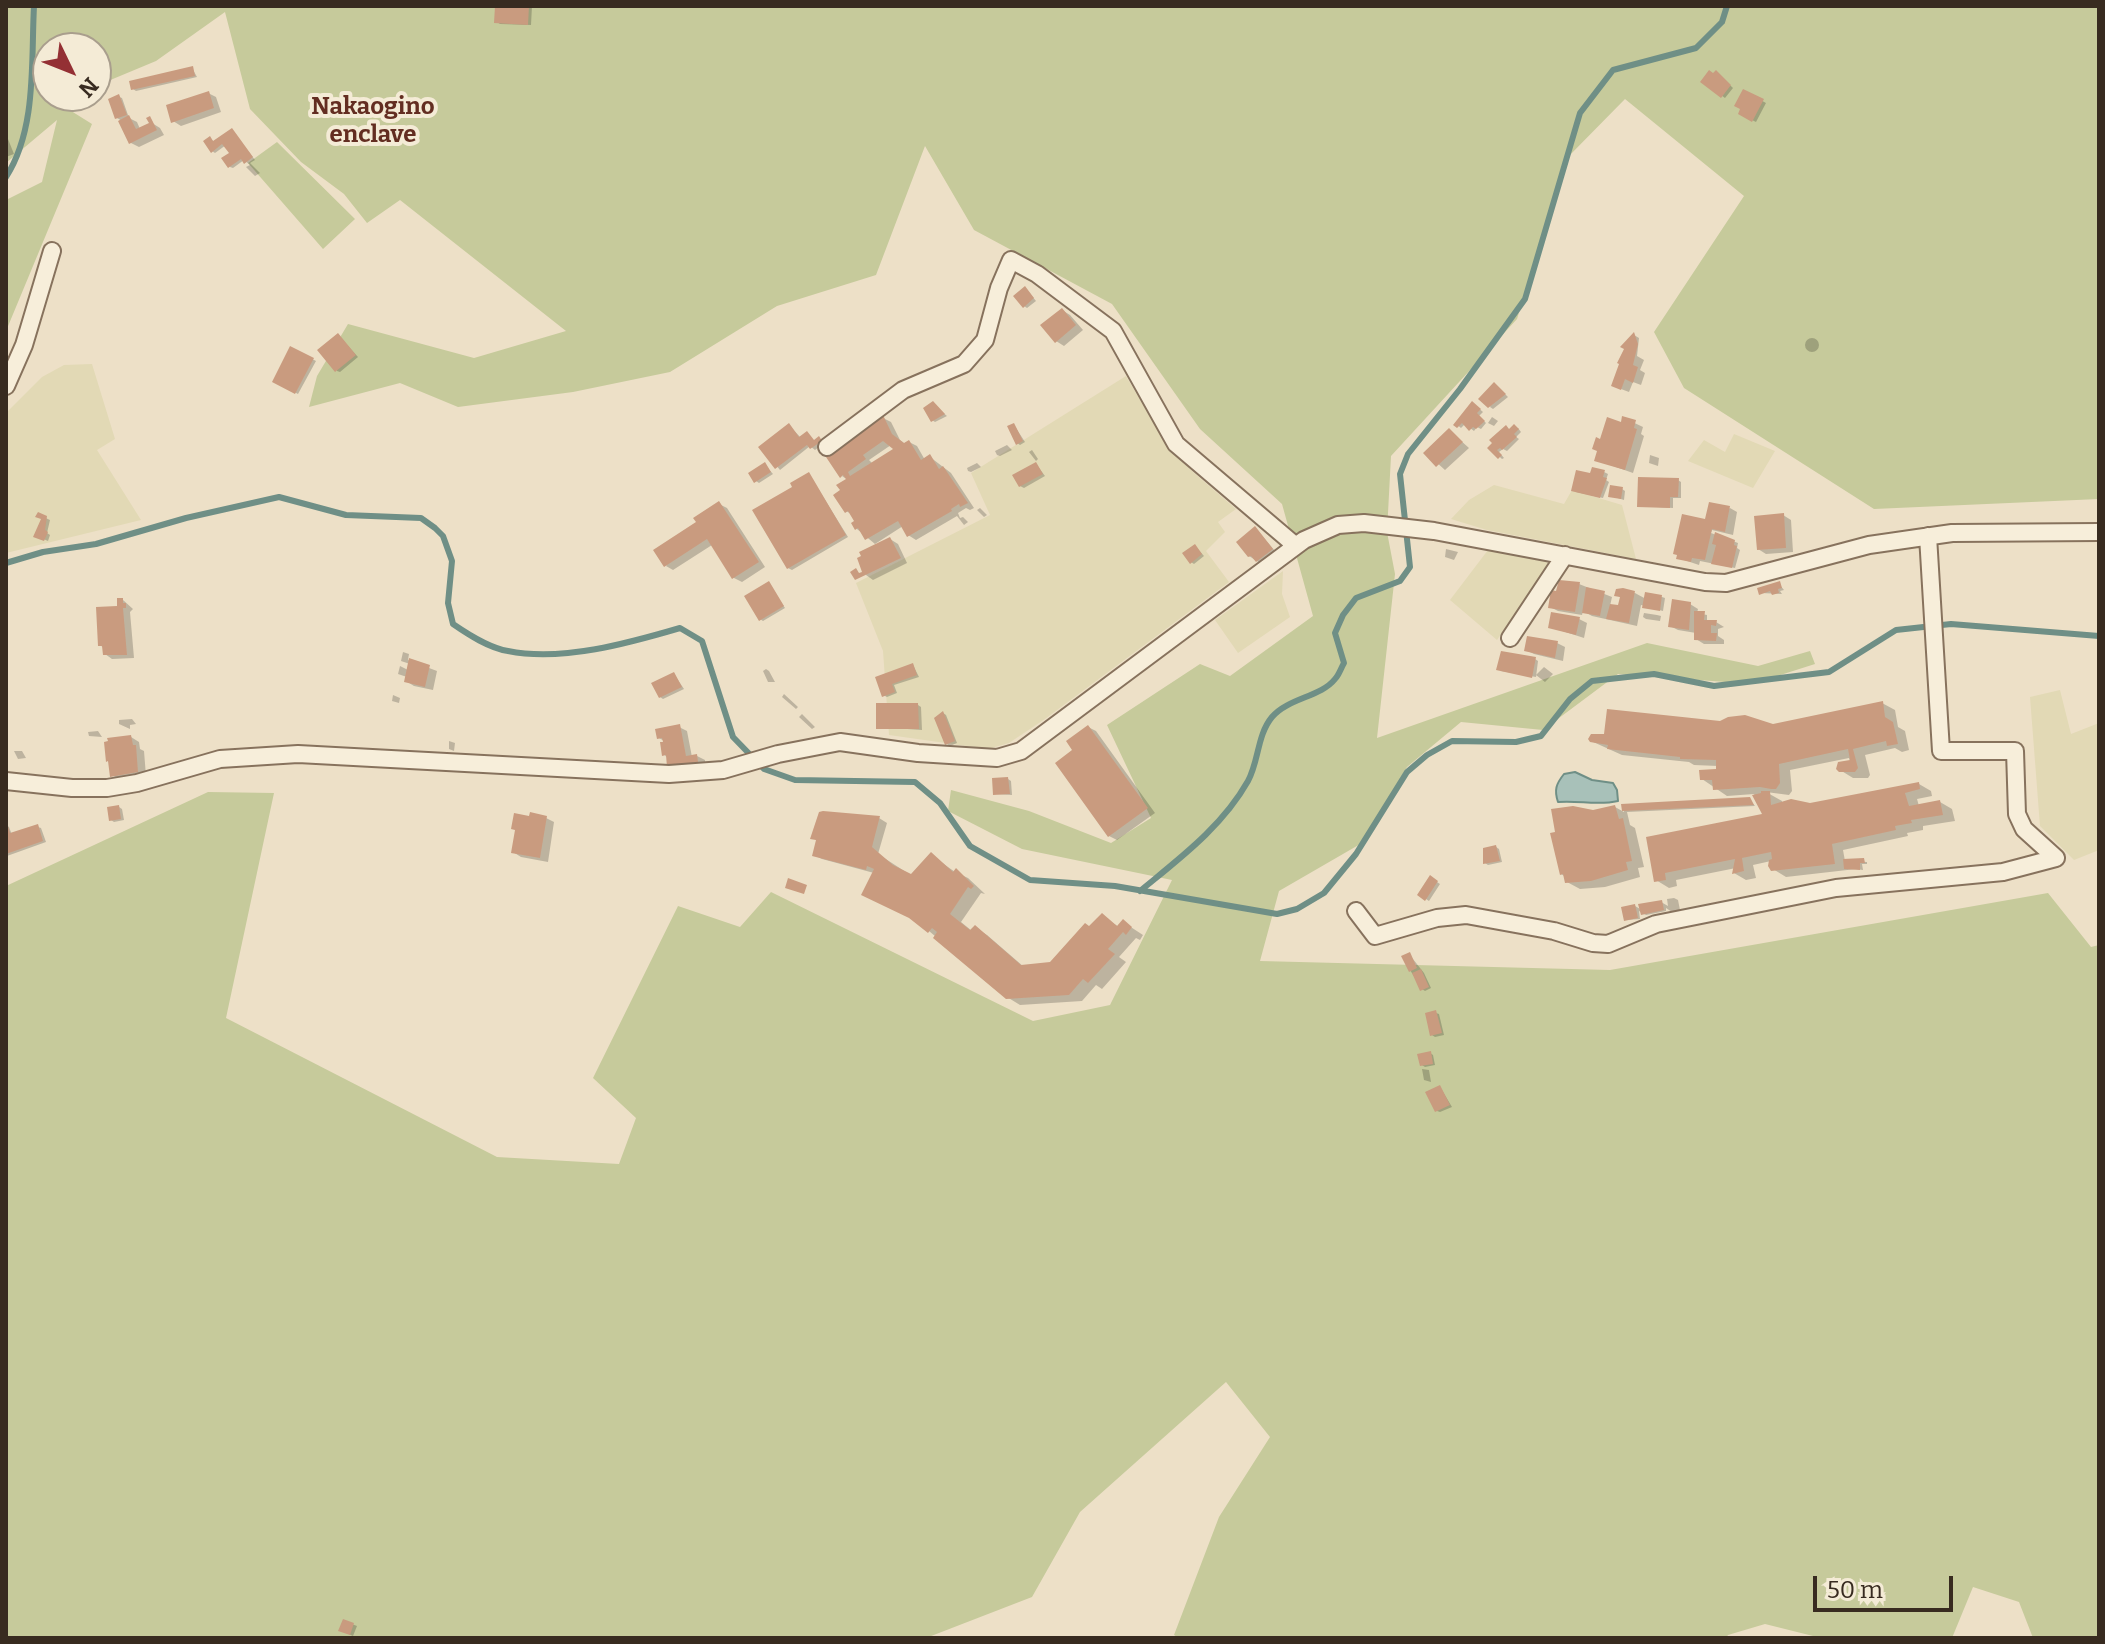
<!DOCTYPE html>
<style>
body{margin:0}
#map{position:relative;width:2105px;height:1644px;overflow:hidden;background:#ede0c7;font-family:Bitter,serif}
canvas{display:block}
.frame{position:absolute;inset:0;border:8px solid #382b20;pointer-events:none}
.north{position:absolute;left:32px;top:32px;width:80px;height:80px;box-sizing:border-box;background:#f4ebd6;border:2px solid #a99e8d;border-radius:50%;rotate:133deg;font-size:22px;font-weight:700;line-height:32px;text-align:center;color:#382b20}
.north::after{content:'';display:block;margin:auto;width:28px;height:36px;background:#943034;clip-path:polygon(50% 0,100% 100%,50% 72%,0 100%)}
.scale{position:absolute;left:1813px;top:1576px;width:140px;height:36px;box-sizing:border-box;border:4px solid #382b20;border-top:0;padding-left:10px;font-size:24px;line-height:28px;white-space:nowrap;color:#382b20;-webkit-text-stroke:6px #f4ebd6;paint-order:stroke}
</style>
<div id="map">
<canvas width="2105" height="1644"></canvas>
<div class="frame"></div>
<div class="north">N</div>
<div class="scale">50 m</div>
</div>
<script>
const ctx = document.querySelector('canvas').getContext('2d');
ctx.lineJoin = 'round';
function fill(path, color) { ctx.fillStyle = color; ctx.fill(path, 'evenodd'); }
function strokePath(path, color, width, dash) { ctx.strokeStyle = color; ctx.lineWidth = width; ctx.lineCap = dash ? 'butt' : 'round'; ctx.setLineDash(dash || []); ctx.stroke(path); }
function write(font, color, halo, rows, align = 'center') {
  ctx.font = font + ' Bitter,serif'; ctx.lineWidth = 8; ctx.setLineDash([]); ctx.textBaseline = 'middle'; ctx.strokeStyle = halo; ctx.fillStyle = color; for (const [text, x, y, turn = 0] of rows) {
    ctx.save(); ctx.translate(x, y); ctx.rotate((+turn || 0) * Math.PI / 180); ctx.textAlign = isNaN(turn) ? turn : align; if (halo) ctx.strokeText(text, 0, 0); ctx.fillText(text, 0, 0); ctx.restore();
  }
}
const farmland = new Path2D(`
 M92 364 115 439 97 450 141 520 6 553V413L42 377 64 365Z
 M1126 376 1166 444 1193 472 1236 509 1218 522 1225 532 1206 551 1229 582 1045 719 1009 743 988 749 889 735 883 651 856 583 990 515 971 473Z
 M1734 434 1775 451 1753 488 1688 461 1704 440 1725 452Z
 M1494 485 1564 504 1572 490 1622 505 1636 559 1487 530 1451 519 1469 500Z
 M1488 550 1551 560 1497 640 1450 600Z
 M1283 571 1282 594 1290 617 1238 653 1215 620Z
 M2060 690 2071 734 2099 723V850L2074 860 2040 826 2030 697Z`);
const green = new Path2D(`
 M6 6H2099V499L1874 509 1684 388 1654 332 1744 196 1625 99 1567 158 1517 319 1391 456 1387 532 1395 574 1377 738 1647 643 1758 666 1810 651 1815 664 1752 684 1618 674 1543 730 1461 722 1407 767 1362 843 1279 891 1260 961 1610 970 2048 893 2091 947 2099 945V1638H2033L2019 1602 1973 1587 1952 1638H1821L1765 1624 1728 1635 1726 1638H1179L1174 1635 1219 1517 1270 1437 1226 1382 1080 1512 1032 1597 926 1638H6V886L208 792 274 793 226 1018 497 1157 619 1164 636 1118 593 1078 678 906 740 927 771 892 1033 1021 1110 1005 1172 880 1022 849 948 811 951 790 1029 811 1111 843 1151 818 1107 725 1200 664 1230 676 1313 616 1282 504 1200 429 1112 304 974 230 925 146 876 275 777 306 670 372 573 392 458 407 400 383 309 407 317 376 348 324 474 358 566 331 400 200 367 223 344 194 301 162 250 109 225 12 156 61 96 86V48H48V96H82L68 109 92 124 6 331V200L42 182 57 120 6 163Z
 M277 142 355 219 323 249 248 163Z`);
const water = new Path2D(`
 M1575 772 1592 780 1613 783 1617 790 1618 801C1597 806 1579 800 1558 802 1554 790 1556 784 1564 774Z`);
const shadow = new Path2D(`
 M497 6H532L531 25 500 24 497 22Z
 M192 68 197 77 136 91 133 89Z
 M1716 72 1733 88 1725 98 1702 81Z
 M1744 91 1766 103 1756 122 1740 114Z
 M208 93 216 97 221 112 181 126 173 121Z
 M119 97 122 98 129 118 137 122 140 129 152 123 160 128 164 135 139 147 131 143 122 121 117 118Z
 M232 130 255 160 250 163 260 173 255 176 246 167 250 165 244 160 233 168 230 167 231 153 226 145 215 153 212 151 210 138 215 143Z
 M6 134 14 154 6 157Z
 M1028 291 1036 301 1027 308 1024 306Z
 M1062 310 1070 315 1083 330 1064 346 1056 341Z
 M338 335 358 357 340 372 337 371Z
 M1634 335 1639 338 1637 356 1644 360 1640 370 1645 373 1641 385 1633 382 1629 392 1621 389Z
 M1805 345a7 7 0 1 1 14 0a7 7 0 1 1-14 0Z
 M291 348 316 361 298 394 274 381Z
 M1497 386 1508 397 1493 409 1490 407Z
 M1475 405 1483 412 1479 416 1486 423 1481 429 1477 427 1474 431 1465 424 1461 428 1456 424Z
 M941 411 947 416 935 422 932 420Z
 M1492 417 1498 421 1494 426 1488 423Z
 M883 418 891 422 900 440 905 444 909 442 917 446 925 460 930 457 951 473 974 508 970 510 966 508 958 513 960 518 963 517 968 522 964 525 957 516 916 540 908 535 903 526 875 544 857 529 853 515 846 511 848 480 842 476ZM891 445 897 450 873 464 869 460Z
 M1624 418 1643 427 1641 434 1644 436 1633 473 1596 460Z
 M789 425 801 438 815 442 819 439 824 443 815 450 810 446 780 470 761 447Z
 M1014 425 1025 442 1020 445 1017 443Z
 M1518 428 1521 432 1516 437 1519 439 1507 451 1503 449 1499 452 1504 458 1502 459 1490 448 1510 430Z
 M1450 431 1469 448 1445 470 1426 453Z
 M1007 445 1012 450 1000 456 997 455 995 451Z
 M1032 450 1038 459 1036 461 1029 452Z
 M1650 455 1659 458 1658 466 1649 463Z
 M977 463 981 467 971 472 968 471 967 468Z
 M1036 464 1045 476 1024 488 1020 486Z
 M765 465 773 474 759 483 756 481Z
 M1604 472 1608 474 1606 480 1609 482 1603 498 1576 492 1592 476Z
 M809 474 848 537 792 570 788 568 795 487Z
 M1678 480 1681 482V498H1673V508L1639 506Z
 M1622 489 1625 491 1624 500 1611 496Z
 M719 504 727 508 765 567 742 582 734 578 712 545 673 570 666 566 698 522Z
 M980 508 987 515 984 517 977 510Z
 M1730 508 1737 512 1733 535 1712 530 1711 533 1738 543 1737 548 1740 550 1735 568 1700 561 1699 565 1678 558 1707 521Z
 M39 515 50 520 47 533 50 535 48 541 36 536 43 519Z
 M1783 515 1791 520 1793 552 1766 554 1758 549Z
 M1258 531 1275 551 1260 563 1249 556Z
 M890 539 898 544 907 563 873 580 866 575 860 559Z
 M1195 546 1204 556 1194 564 1191 562Z
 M1446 549 1458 552 1454 560 1445 557Z
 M769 584 785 608 763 621 760 619Z
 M1579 584 1612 597 1610 606 1620 607 1621 598 1617 595 1635 593 1646 599 1662 597 1665 598 1663 611 1641 605 1637 626 1592 616 1583 611 1582 615 1558 611 1550 607Z
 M1779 584 1784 590 1780 591 1782 594 1761 593Z
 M123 600 133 609 130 612 134 658 112 659 105 654 104 648 100 645Z
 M1690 604 1698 609 1697 613 1707 615V622H1716L1724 627 1718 629V636L1724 640V644H1704L1696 639V633L1678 630 1670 626Z
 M1644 613 1657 615 1661 616 1660 621 1646 619 1643 617Z
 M1579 619 1587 623 1584 638 1550 627Z
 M1557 643 1565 647 1563 661 1534 654 1526 650Z
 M403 652 409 654 408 660 437 671 433 690 414 686 406 681 407 677 398 674 400 666 408 670 410 664 401 661Z
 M1535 659 1538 661 1536 677 1501 671Z
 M913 665 919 677 894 685 897 693 887 697 883 695 877 678Z
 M1544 667 1553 674 1545 682 1536 675Z
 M766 669 769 671 775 682H768L763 671Z
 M674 674 684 689 663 699 660 697Z
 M784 694 798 707 796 709 782 697Z
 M393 695 400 698 399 703 392 701Z
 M1882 703 1895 710 1898 727 1905 731 1909 750 1902 752 1895 748 1865 755 1870 775 1868 778H1853L1840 770 1850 762 1849 758 1790 770 1792 791 1789 795 1766 792 1782 801V804L1810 805 1919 784 1931 791 1932 796 1917 799 1919 806 1940 802 1952 809 1955 821 1923 826V830L1907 833 1908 836 1843 850 1845 861 1867 862V864H1862L1863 870 1856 869 1786 877 1773 869 1771 861 1753 865 1756 878 1746 880 1734 873 1736 868 1676 880 1677 886 1669 888 1656 880 1648 839 1765 815 1754 794 1727 796 1702 779 1718 770V766L1694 765 1689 762 1622 755 1591 741 1773 727Z
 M918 705 921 707 922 730 878 727Z
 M943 713 946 715 957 743 950 746 947 744Z
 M802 714 815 727 812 729 799 717Z
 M132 719 136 724 130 725V729L119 724V720Z
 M679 727 687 731 692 757 697 756 705 760V765L677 770 664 754 668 743 659 738Z
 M1088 727 1096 731 1155 813 1117 840 1109 836 1075 751Z
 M98 731 102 737 89 736 88 732Z
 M131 737 139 742 140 749 144 751 146 776 120 780 112 775Z
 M449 741 455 743 454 751 449 749Z
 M14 751H22L26 758 18 759Z
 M1008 779 1011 781 1012 795 995 794Z
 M1749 799 1755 806 1627 812 1630 825 1635 828 1644 867 1638 868 1640 877 1605 887 1580 889 1567 882 1566 877 1561 874 1593 812 1615 807 1624 812V806Z
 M119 807 122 809 124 820 114 822 111 820Z
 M546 818 554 822 548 862 521 857 513 852Z
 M879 818 887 823 878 854 912 876 931 855 955 872 968 878 985 894 981 893 961 922 972 931 975 928 987 935 1024 967 1051 964 1102 916 1119 927 1123 922 1143 935 1140 940 1136 938 1119 957 1126 962 1102 989 1096 985 1082 1001 1020 1005 1007 997 929 931 874 873 822 859 814 855 818 841 813 838Z
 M6 825 9 827 12 835 38 827 41 828 46 842 7 856Z
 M1496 847 1499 849 1502 862 1488 865 1485 863Z
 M1431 878 1440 884 1429 901 1420 895Z
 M1674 898 1678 900 1680 910 1672 912 1666 908V911L1646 915 1639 911 1640 919 1626 920 1635 906 1642 910 1661 902 1668 906 1667 899Z
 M1409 954 1424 973 1431 988 1425 991 1422 989 1410 970Z
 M1436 1013 1439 1014 1444 1035 1435 1037 1432 1035Z
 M1430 1053 1433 1055 1435 1065 1425 1067 1422 1065Z
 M1422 1069 1429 1070 1431 1082 1424 1080Z
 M1440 1087 1452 1107 1440 1112 1437 1111Z
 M344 1621 357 1626 353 1636 344 1632Z`);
const stream = new Path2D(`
 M6 177C37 129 31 61 34 6
 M6 563 43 552 96 544 186 518 279 497 346 515 421 518 435 528 443 536 452 561 448 603 453 624C469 635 489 648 508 651 562 662 629 643 680 628L702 641 733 737 764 769 795 780 915 782 940 803 970 846 1030 880 1115 886 1277 914 1297 909 1324 893 1356 854 1407 772 1427 755 1452 741 1516 742 1541 736 1570 699 1592 681 1654 674 1714 686 1829 672 1896 630 1951 624 2099 636
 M1140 891C1180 858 1222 827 1248 781 1259 761 1257 735 1272 717 1288 698 1321 697 1335 679 1339 675 1341 668 1344 663L1335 633 1343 615 1356 598 1400 581 1410 567 1400 474 1408 454 1460 389 1525 299 1580 113 1613 70 1696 48 1722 22 1727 6`);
const building = new Path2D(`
 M495 6H529L528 25 494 23Z
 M193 66 195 76 131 90 129 81Z
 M1709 70 1713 73 1716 70 1731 85 1721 98 1700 82Z
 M1743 89 1764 99 1752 122 1738 114 1740 109 1734 106Z
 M209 91 214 108 171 123 166 105Z
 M119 94 127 115 115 119 108 99Z
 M129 115 136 129 149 123 146 118 150 116 157 130 129 144 118 121Z
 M232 128 253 157 244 164 241 159 228 168 221 158 229 153 222 144 211 153 203 141 210 136 213 141Z
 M1025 286 1034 298 1023 308 1013 296Z
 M1062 308 1076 325 1055 343 1040 325Z
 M1634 332 1638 344 1633 365 1638 367 1633 383 1625 379 1621 390 1611 386 1619 364 1617 363 1624 349 1620 347Z
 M338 333 356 355 335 372 317 350Z
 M290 346 314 358 295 394 272 382Z
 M1494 382 1506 394 1488 408 1478 399Z
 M933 401 945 414 931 422 923 408Z
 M1472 401 1481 409 1477 413 1485 421 1476 429 1473 427 1469 431 1462 423 1457 428 1453 425Z
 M883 415 892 434 904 443 909 440 921 460 930 454 939 469 943 466 968 503 960 507 959 504 951 509 952 511 907 537 898 521 865 540 858 528 855 530 851 523 854 521 848 511 845 513 833 495 840 490 836 485 846 479 843 475 840 478 826 457ZM883 441 893 449 850 476 848 472 866 459 863 455Z
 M1622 416 1636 420 1634 428 1637 429 1625 470 1594 461 1597 451 1592 449 1596 437 1600 439 1607 417 1621 422Z
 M789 423 799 437 807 431 814 440 819 436 822 441 810 449 807 445 775 469 758 447Z
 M1014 423 1023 441 1016 445 1007 426Z
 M1514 424 1519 429 1514 434 1517 437 1502 450 1500 448 1497 450 1502 455 1498 459 1487 448 1492 443 1489 440 1506 425 1509 429Z
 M1449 428 1463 442 1436 467 1423 453Z
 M765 462 771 472 754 483 748 473Z
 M1036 462 1043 474 1019 487 1012 475Z
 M1592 467 1605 470 1603 477 1607 478 1600 498 1571 491 1576 470 1590 473Z
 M809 472 846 535 787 569 752 510 792 487 790 483Z
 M1638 477 1679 478 1678 497H1670V508L1637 507Z
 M1610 485 1623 487 1621 499 1608 497Z
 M719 501 759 562 732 579 707 539 664 567 653 550 696 522 693 518Z
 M1709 502 1730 506 1725 532 1712 529 1705 560 1692 558 1691 562 1676 559 1677 555 1673 554 1682 514 1705 519Z
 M38 512 47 516 45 530 48 532 44 541 33 537 41 519 35 517Z
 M1784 513 1786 548 1757 550 1754 516Z
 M1255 526 1273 549 1256 562 1251 556 1248 557 1236 542Z
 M1715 532 1735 540 1734 545 1737 546 1732 568 1711 564 1716 545 1712 544Z
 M890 537 901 558 855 580 850 572 856 568 859 573 862 572 857 558 861 556 859 552Z
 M1195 544 1202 554 1190 564 1182 553Z
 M1559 580 1580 582 1575 612 1548 608 1551 590 1556 591Z
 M769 581 784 606 759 621 744 596Z
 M1780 581 1782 588 1778 589 1779 593 1772 595 1770 591 1759 595 1757 588Z
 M1586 587 1605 591 1600 616 1582 613Z
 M1623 588 1635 591 1629 623 1606 619 1610 604 1618 605 1620 597 1614 596 1616 589Z
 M1645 592 1662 595 1660 611 1642 608Z
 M117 598H123V603H126V608H123L127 655H103L102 646H98L96 607 117 606Z
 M1672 599 1691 602 1689 630 1668 627Z
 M1694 611H1705L1704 620H1717L1716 626 1711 625V633H1717L1716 641 1694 640Z
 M1551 612 1580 617 1576 635 1548 628Z
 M1527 636 1558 641 1555 658 1524 651Z
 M1501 651 1536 657 1532 678 1496 670Z
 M409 658 430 665 425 687 404 682Z
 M913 663 917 675 892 684 895 692 882 697 875 677Z
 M674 672 682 687 659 698 651 683Z
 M1883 701 1885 717 1893 722 1898 744 1887 746 1886 741 1853 749 1858 768 1855 772H1839L1836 769 1838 762 1850 760 1848 749 1779 764 1780 783 1776 789H1771L1760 787 1713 790 1712 780H1700L1699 770 1716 769V760L1680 759V757L1607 749 1608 745 1590 742 1588 739 1591 734H1604L1607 709 1720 721 1728 717 1745 715 1773 724Z
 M876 703H918L919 729H876Z
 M943 711 955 741 945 745 934 718Z
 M680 724 686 756 697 754 698 762 667 767 666 755 662 756 660 742H663L662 738 657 739 655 729Z
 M1088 725 1148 808 1108 837 1055 763 1072 750 1066 741Z
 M131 735 133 745H136L138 772 110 777 108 761 106 762 104 742 108 741 107 738Z
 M1008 777 1010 794 993 795 992 778Z
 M1919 782 1920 789 1905 793 1909 806 1940 800 1943 815 1911 820 1912 823 1895 826 1896 830 1832 844 1835 864 1771 871 1768 866 1769 860 1772 859 1771 852 1742 858 1744 871 1732 874 1735 859 1665 873 1666 880 1654 882 1646 837 1762 814 1752 795 1761 793V791H1770L1771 805 1791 799 1810 803Z
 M1750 797 1754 805 1622 811 1621 804Z
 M119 805 121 819 109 821 107 807Z
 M1615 805 1619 819 1623 818 1632 861 1626 862 1628 870 1591 881 1565 883 1563 874 1560 875 1550 833 1555 832 1551 809 1573 806 1593 810Z
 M823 811 880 816 872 847 893 865 911 874 931 852 953 872 956 868 974 886 971 889 968 887 950 914 970 930 975 925 1021 965 1050 962 1085 923 1089 926 1102 913 1117 926 1123 919 1132 927 1126 935 1123 932 1108 949 1115 954 1088 983 1083 979 1069 995 1006 999 933 938 937 932 932 928 928 933 909 918 861 895 874 869 867 866 866 870 812 856 816 840 810 839 819 812Z
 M530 812 547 816 540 858 511 853 515 830 511 829 514 813 529 816Z
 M7 823 10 833 38 824 43 841 6 854Z
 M1496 845 1500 861 1483 864V848Z
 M1864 858 1865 863H1860V870L1844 869 1843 859Z
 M1430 875 1438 881 1425 901 1417 895Z
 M788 878 807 885 804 894 785 888Z
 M1662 900 1664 910 1641 915 1638 904Z
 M1635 904 1638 918 1624 921 1621 907Z
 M1410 952 1417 968 1409 972 1401 956Z
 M1421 969 1429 987 1420 991 1412 973Z
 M1436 1010 1442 1033 1430 1036 1425 1013Z
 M1431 1051 1433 1064 1420 1066 1417 1054Z
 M1440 1085 1450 1105 1435 1112 1425 1092Z
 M343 1619 354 1623 350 1635 338 1631Z`);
const minor = new Path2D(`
 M6 386 24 345 52 251
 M827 447 903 390 964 364 985 340 999 288 1011 260 1037 274 1113 331 1176 444 1296 546
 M1928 536 1941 751H2015L2017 814 2024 829 2056 858
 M1510 638 1565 555
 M6 781 72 788H107L137 783 220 759 298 754 669 774 723 770 778 754 840 742 918 753 997 758 1021 751 1304 540 1338 525 1364 523 1434 531 1705 582 1726 583 1869 545 1952 533 2099 532
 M1356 911 1375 936 1437 918 1466 915 1554 931 1593 943 1608 944 1656 924 1836 888 2003 872 2056 858`);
const neighbourhoodNames = [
 ["Nakaogino",373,107],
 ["enclave",373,135]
];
fill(farmland, '#e2d9b5');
fill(green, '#c6ca9b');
fill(water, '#a8c1b9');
strokePath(water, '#6f8f86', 2);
fill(shadow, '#0003');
strokePath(stream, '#6f8f86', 6);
fill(building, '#c99b7f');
strokePath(minor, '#87725d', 20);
strokePath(minor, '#f7eeda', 16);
write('bold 24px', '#632d21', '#f4ebd6', neighbourhoodNames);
</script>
